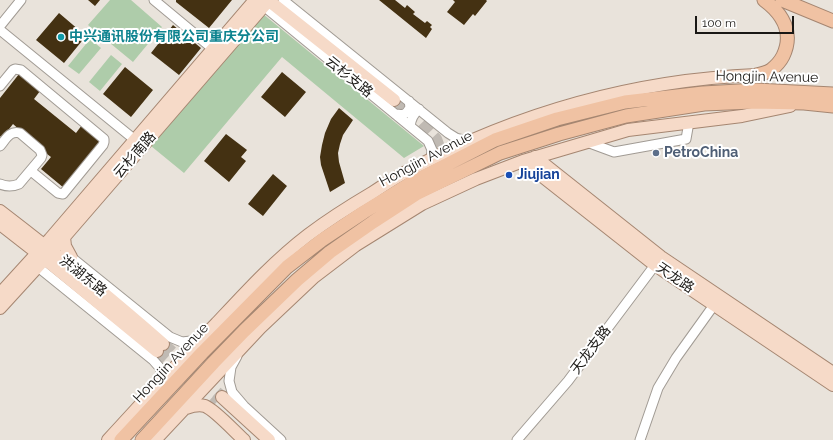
<!DOCTYPE html>
<meta charset="utf-8">
<style>
body{margin:0}
#map{position:relative;width:833px;height:440px;overflow:hidden;background:#e9e3db;font-family:Raleway,sans-serif}
canvas{display:block}
.scale{position:absolute;left:695px;top:16px;width:99px;height:18px;box-sizing:border-box;border:2px solid #1a1815;border-top:0;padding-left:5px;font-size:12px;line-height:14px;white-space:nowrap;color:#1a1815;-webkit-text-stroke:3px #fff;paint-order:stroke}
</style>
<div id="map">
<canvas width="833" height="440"></canvas>
<div class="scale">100 m</div>
</div>
<script>
const ctx = document.querySelector('canvas').getContext('2d');
ctx.lineJoin = 'round';
function fill(path, color) { ctx.fillStyle = color; ctx.fill(path, 'evenodd'); }
function strokePath(path, color, width, dash) { ctx.strokeStyle = color; ctx.lineWidth = width; ctx.lineCap = dash ? 'butt' : 'round'; ctx.setLineDash(dash || []); ctx.stroke(path); }
function write(font, color, halo, rows, align = 'center') {
  ctx.font = font + ' Raleway,"Noto Sans SC",sans-serif'; ctx.lineWidth = 4; ctx.setLineDash([]); ctx.textBaseline = 'middle'; ctx.strokeStyle = halo; ctx.fillStyle = color; for (const [text, x, y, turn = 0] of rows) {
    ctx.save(); ctx.translate(x, y); ctx.rotate((+turn || 0) * Math.PI / 180); ctx.textAlign = isNaN(turn) ? turn : align; if (halo) ctx.strokeText(text, 0, 0); ctx.fillText(text, 0, 0); ctx.restore();
  }
}
const green = new Path2D(`
 M110 0H131L162 27 133 62 88 25Z
 M263 14 424 146 404 158 282 57 184 173 151 146Z
 M90 39 101 48 79 74 68 66Z
 M111 55 122 64 100 91 89 82Z`);
const building = new Path2D(`
 M88 0H100L95 6Z
 M176 0H232L209 28 176 2Z
 M379 0H395L405 8 407 5 415 12 413 14 425 23 427 21 432 25 430 27 432 29 426 38Z
 M453 0H486L487 1 475 16 473 14 464 25 447 12 455 2Z
 M59 13 86 36 64 63 36 40Z
 M173 25 201 48 179 75 151 53Z
 M125 67 153 90 131 117 103 94Z
 M282 72 306 92 285 117 261 97Z
 M19 74 40 91 34 99 76 133 82 125 102 141 64 188 41 169 51 157 43 151 39 155 18 137 22 132 13 124 2 138 0 136V98Z
 M339 108 353 120 343 135 340 144 338 153 339 162 345 183 330 192 321 165 320 157 322 145 325 133 331 119Z
 M226 134 247 150 241 157 246 161 229 182 204 161Z
 M273 174 287 186 263 216 248 204Z`);
const majorTunnel = new Path2D(`
 M394 100 418 120 436 139 444 160 443 164
 M163 344 222 397
 M157 351 215 404`);
const minor = new Path2D(`
 M154 0 213 49
 M283 0 448 133 456 138 468 141
 M260 3 428 141 432 150 431 160
 M0 26 21 0
 M0 30 135 140
 M0 86 13 70 15 69 21 70 104 139V142L103 145 63 194 58 193 31 171
 M395 114C404 115 406 115 410 107L409 101
 M410 126C411 119 413 114 419 109
 M587 142 614 152 686 139 689 122
 M0 146C6 139 10 130 20 133L40 150 42 155 41 158 19 184C12 187 7 187 0 184
 M66 253 170 337 182 342 200 340
 M33 263 153 360 160 368 163 379
 M237 356 231 367 229 381 232 392 244 406 281 440
 M517 440 568 381 658 261
 M640 440 658 388 676 358 714 305`);
const major = new Path2D(`
 M268 0 394 100
 M535 157 661 257 833 373
 M523 161 655 265 833 385
 M0 211C56 254 111 298 163 344
 M0 224 45 259 157 351
 M64 237 65 246 71 257
 M0 294 50 239 255 0
 M0 308 52 251 269 0
 M222 397 269 440
 M186 408C192 406 198 404 205 406 215 410 235 432 244 440
 M108 440C144 401 179 362 216 324 245 293 274 261 308 235 328 220 350 206 372 193 384 185 396 177 408 171 516 114 634 80 756 75
 M155 440 260 328 314 277 356 245 422 204 476 179 523 161 628 130 742 116 790 106`);
const highway = new Path2D(`
 M782 0 833 21
 M756 75C761 74 766 73 771 70 776 66 780 62 783 56 794 33 783 14 764 0
 M121 440 202 353 287 267 322 240 364 212 411 183 495 140 557 119 625 102 703 93 756 90 833 94
 M142 440 214 362 244 331 297 280 330 252 373 222 416 194 500 153 559 134 626 116 704 104 753 102 804 103 833 106`);
const markers = [
 [61,37,4,"#0f9aa8"],
 [656,153,4,"#5c6f8a"],
 [509,175,4,"#1a4fb4"]
];
const cultureNames = [
 ["中兴通讯股份有限公司重庆分公司",69,37]
];
const streetNames = [
 ["云杉支路",349,77,39],
 ["Hongjin Avenue",767,77,1],
 ["云杉南路",135,155,-49],
 ["Hongjin Avenue",426,159,-28],
 ["洪湖东路",83,276,39],
 ["天龙路",675,278,34],
 ["天龙支路",591,350,-53],
 ["Hongjin Avenue",171,363,-47]
];
const serviceNames = [
 ["PetroChina",664,153]
];
const transitNames = [
 ["Jiujian",517,175]
];
fill(green, '#aeccaa');
fill(building, '#443112');
strokePath(majorTunnel, '#c0bab3', 12, [12, 6]);
strokePath(minor, '#a19b94', 11);
strokePath(major, '#a58671', 14);
strokePath(highway, '#a58671', 15);
strokePath(minor, '#fff', 9);
strokePath(major, '#f6dac8', 12);
strokePath(highway, '#f0c2a3', 13);
for (const [x, y, r, color] of markers) { const dot = new Path2D(); dot.arc(x, y, r, 0, 2 * Math.PI); ctx.fillStyle = color; ctx.fill(dot); strokePath(dot, '#fff', 1.5); }
write('bold 14px', '#0d838f', '#fff', cultureNames, 'left');
write('14px', '#1a1815', '#fff', streetNames);
write('bold 14px', '#4e5e75', '#fff', serviceNames, 'left');
write('bold 14px', '#164399', '#fff', transitNames, 'left');
</script>
